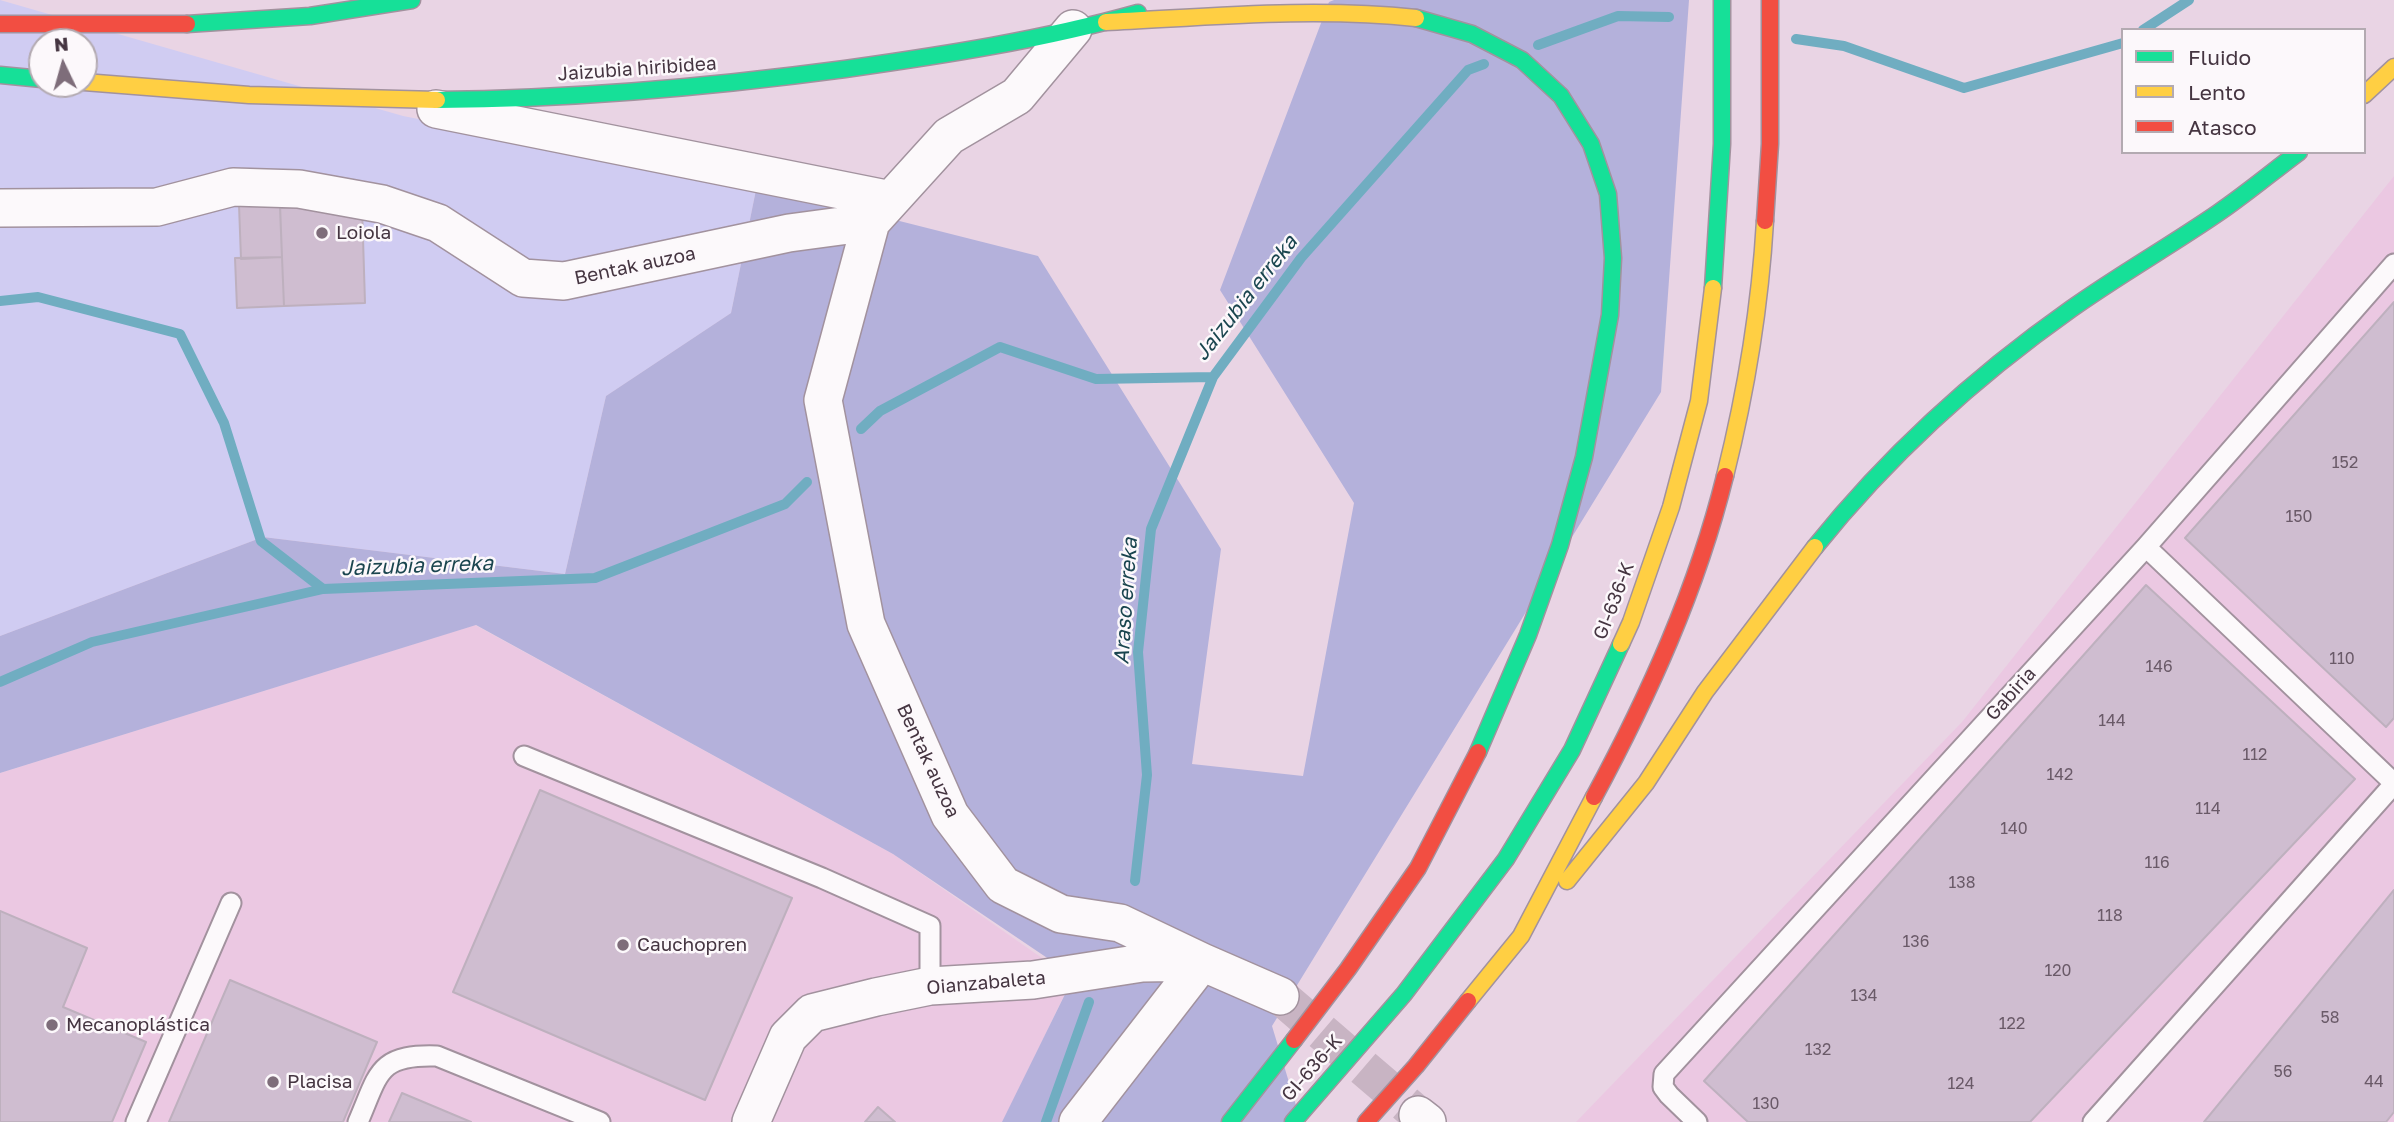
<!DOCTYPE html>
<meta charset="utf-8">
<style>
body{margin:0}
#map{position:relative;width:2394px;height:1122px;overflow:hidden;background:#e9d4e4;font-family:"Golos Text",sans-serif}
canvas{display:block}
.legend{position:absolute;left:2121px;top:28px;width:245px;height:126px;box-sizing:border-box;background:#fcf8fb;border:2px solid #b3aab1;margin:0;padding:9px 12px;list-style:none;font-size:21px;color:#453541}
.legend li{display:flex;align-items:center;gap:14px;height:35px}
.legend b{width:35px;border:2px solid #b3aab1}
.north{position:absolute;left:28px;top:28px;width:70px;height:70px;box-sizing:border-box;background:#fcf8fb;border:2px solid #b3aab1;border-radius:50%;rotate:355deg;font-size:19px;font-weight:700;line-height:28px;text-align:center;color:#453541}
.north::after{content:'';display:block;margin:auto;width:24px;height:32px;background:#7e6d7a;clip-path:polygon(50% 0,100% 100%,50% 72%,0 100%)}
</style>
<div id="map">
<canvas width="2394" height="1122"></canvas>
<ul class="legend">
<li><b style="height:9px;background:#16e098"></b>Fluido</li>
<li><b style="height:9px;background:#ffcf43"></b>Lento</li>
<li><b style="height:9px;background:#f24e42"></b>Atasco</li>
</ul>
<div class="north">N</div>
</div>
<script>
const ctx = document.querySelector('canvas').getContext('2d');
ctx.lineJoin = 'round';
function fill(path, color) { ctx.fillStyle = color; ctx.fill(path, 'evenodd'); }
function strokePath(path, color, width, dash) { ctx.strokeStyle = color; ctx.lineWidth = width; ctx.lineCap = dash ? 'butt' : 'round'; ctx.setLineDash(dash || []); ctx.stroke(path); }
function write(font, color, halo, rows, align = 'center') {
  ctx.font = font + ' "Golos Text",sans-serif'; ctx.lineWidth = 5; ctx.setLineDash([]); ctx.textBaseline = 'middle'; ctx.strokeStyle = halo; ctx.fillStyle = color; for (const [text, x, y, turn = 0] of rows) {
    ctx.save(); ctx.translate(x, y); ctx.rotate((+turn || 0) * Math.PI / 180); ctx.textAlign = isNaN(turn) ? turn : align; if (halo) ctx.strokeText(text, 0, 0); ctx.fillText(text, 0, 0); ctx.restore();
  }
}
const built = new Path2D(`
 M2394 176V1122H1576L1962 722Z
 M475 625 893 854 1072 979 1003 1122H0V773Z`);
const green = new Path2D(`
 M0 0 403 116 757 185 731 313 606 396 565 574 263 537 0 636ZM42 42H84V84H42Z`);
const forest = new Path2D(`
 M1334 0H1689L1661 392 1272 1026 1301 1122H1002L1074 976 893 854 476 625 0 773V636L263 537 565 574 606 396 731 313 757 185 1038 256 1221 549 1192 764 1303 776 1354 503 1220 290 1329 2Z`);
const stream = new Path2D(`
 M2143 30 2189 0
 M1796 39 1844 46 1964 88 2123 43
 M1538 45 1618 16 1669 17
 M0 301 38 297 180 334 224 423 261 541 323 589 595 578 785 504 807 482
 M861 429 880 411 1000 347 1096 379 1213 377 1301 258 1468 70 1484 64
 M0 682 92 642 323 589
 M1135 881 1147 775 1138 652 1151 529 1213 377
 M1046 1122 1089 1002`);
const building = new Path2D(`
 M280 204 282 257 241 259 239 205Z
 M362 206 365 303 284 306 280 208Z
 M282 257 284 306 237 308 235 258Z
 M2394 302V718L2386 727 2185 538Z
 M2146 585 2355 779 2030 1122H1748L1704 1081Z
 M540 790 792 898 705 1100 453 992Z
 M2394 890V1112L2386 1122H2204Z
 M0 911 87 948 63 1007 146 1042 112 1122H0Z
 M230 980 377 1042 343 1122H169Z
 M402 1093 471 1122H389Z
 M878 1107 895 1122H865Z`);
const streetTunnel = new Path2D(`
 M1280 996 1415 1112`);
const lane = new Path2D(`
 M2146 547 2394 783
 M524 756 822 878 930 926V986
 M136 1122 231 903
 M358 1122C379 1074 377 1054 437 1056L600 1122
 M1697 1122 1669 1095 1663 1087 1664 1074 2146 547 2394 264
 M2093 1122 2394 784`);
const street = new Path2D(`
 M1073 29 1017 96 949 136 871 222 823 400 866 624 950 815 1003 885 1061 914 1120 923 1202 962 1078 1122
 M436 109 891 200
 M0 208 157 207 233 187 299 189 382 204 438 223 523 278 564 281 789 233 871 222
 M1418 1115 1427 1122
 M751 1122 788 1037 812 1013 876 997 930 986 1033 980 1142 963 1202 962 1280 996`);
const fast = new Path2D(`
 M1416 18 1472 34 1522 60 1561 96 1591 144 1608 194 1613 258 1610 315 1584 457 1560 545 1528 635 1478 752
 M187 24 310 16 412 0
 M0 75 42 79
 M437 100C573 99 710 87 845 69 944 55 1042 40 1138 13
 M1713 288 1722 144V0
 M1815 547C1888 456 1976 376 2071 309 2119 275 2170 246 2218 213 2246 194 2272 172 2299 152
 M1230 1122 1294 1040
 M1293 1122 1404 994 1506 859 1572 750 1621 644`);
const slow = new Path2D(`
 M1106 22C1209 17 1313 7 1416 18
 M84 82 249 95 437 100
 M2364 95 2394 67
 M1725 476C1746 392 1760 308 1765 221
 M1621 644 1631 622 1671 507 1699 401 1713 288
 M1567 881 1646 783 1705 692 1815 547
 M1468 1001 1521 936 1594 797`);
const jam = new Path2D(`
 M0 24H187
 M1765 221 1770 144V0
 M1594 797C1649 695 1697 589 1725 476
 M1294 1040 1348 969 1418 868 1478 752
 M1366 1122 1416 1066 1468 1001`);
const markers = [
 [322,233,7,"#7e6d7a"],
 [623,945,7,"#7e6d7a"],
 [52,1025,7,"#7e6d7a"],
 [273,1082,7,"#7e6d7a"]
];
const numberNames = [
 ["152",2345,463],
 ["150",2299,517],
 ["110",2342,659],
 ["146",2159,667],
 ["144",2112,721],
 ["112",2255,755],
 ["142",2060,775],
 ["114",2208,809],
 ["140",2014,829],
 ["116",2157,863],
 ["138",1962,883],
 ["118",2110,916],
 ["136",1916,942],
 ["120",2058,971],
 ["134",1864,996],
 ["58",2330,1018],
 ["122",2012,1024],
 ["132",1818,1050],
 ["56",2283,1072],
 ["44",2374,1082],
 ["124",1961,1084],
 ["130",1766,1104]
];
const streetNames = [
 ["Jaizubia hiribidea",637,69,-4],
 ["Bentak auzoa",635,266,-12],
 ["GI-636-K",1614,601,-69],
 ["Gabiria",2011,694,-48],
 ["Bentak auzoa",928,761,65],
 ["Oianzabaleta",986,983,-5],
 ["GI-636-K",1312,1068,-49]
];
const poiNames = [
 ["Loiola",336,233],
 ["Cauchopren",637,945],
 ["Mecanoplástica",66,1025],
 ["Placisa",287,1082]
];
const waterNames = [
 ["Jaizubia erreka",1246,298,-52],
 ["Jaizubia erreka",417,566,-2],
 ["Araso erreka",1126,601,-86]
];
fill(built, '#ebc8e2');
fill(green, '#d0ccf2');
fill(forest, '#b4b1db');
strokePath(stream, '#70adc1', 10);
fill(building, '#cfbdd0');
strokePath(building, '#beb0be', 2);
strokePath(streetTunnel, '#c8b4c3', 37, [37, 18]);
strokePath(lane, '#a2929e', 23);
strokePath(street, '#a2929e', 40);
strokePath(fast, '#a2929e', 19);
strokePath(slow, '#a2929e', 19);
strokePath(jam, '#a2929e', 19);
strokePath(lane, '#fcf9fb', 19);
strokePath(street, '#fcf9fb', 37);
strokePath(fast, '#16e098', 16);
strokePath(slow, '#ffcf43', 16);
strokePath(jam, '#f24e42', 16);
for (const [x, y, r, color] of markers) { const dot = new Path2D(); dot.arc(x, y, r, 0, 2 * Math.PI); ctx.fillStyle = color; ctx.fill(dot); strokePath(dot, '#fcf8fb', 2.5); }
write('16px', '#6a5a68', null, numberNames);
write('19px', '#453541', '#fcf8fb', streetNames);
write('19px', '#453541', '#fcf8fb', poiNames, 'left');
write('italic 21px', '#1a454f', '#fcf8fb', waterNames);
</script>
